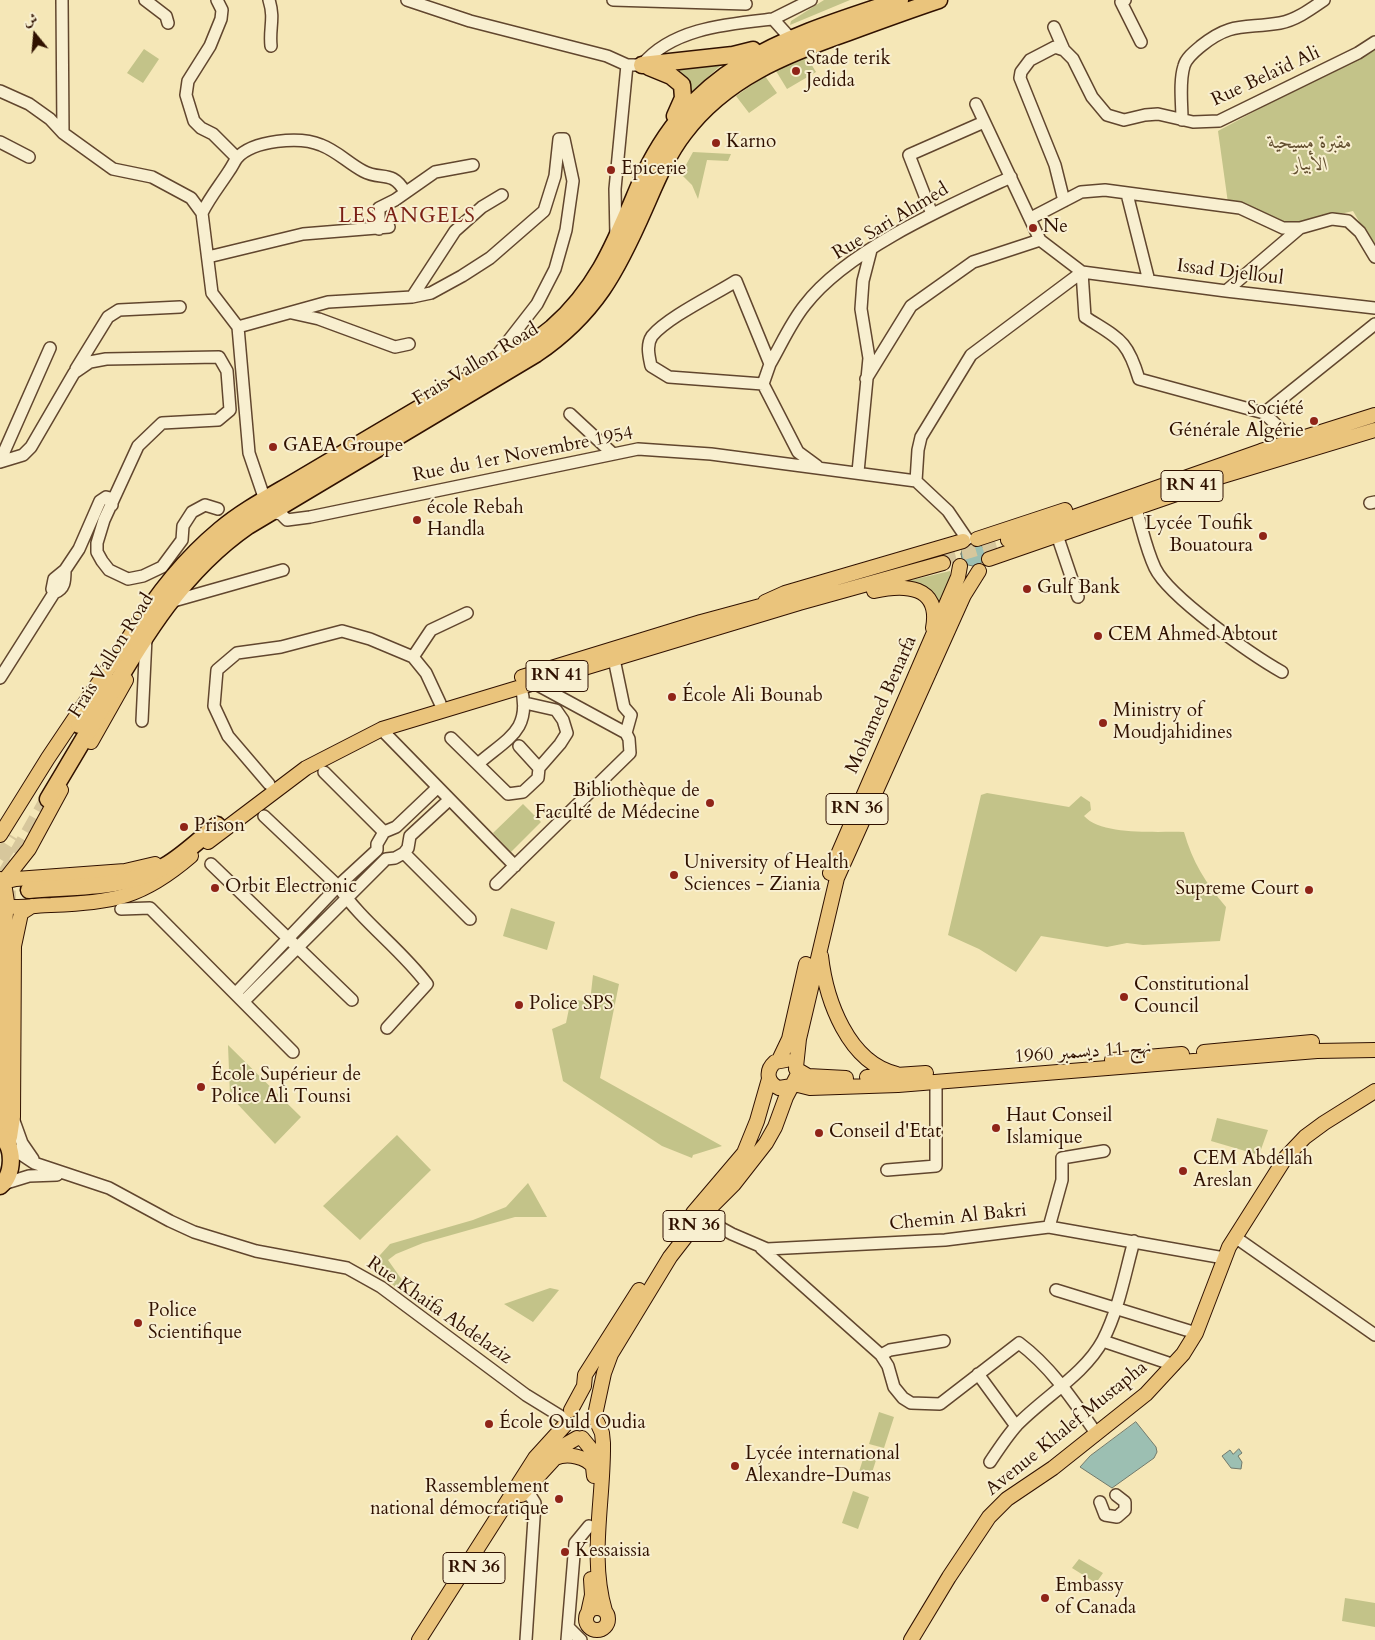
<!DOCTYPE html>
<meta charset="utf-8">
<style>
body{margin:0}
#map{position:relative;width:1375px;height:1640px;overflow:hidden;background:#f5e7b7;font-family:Cardo,Amiri,serif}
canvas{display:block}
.north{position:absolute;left:10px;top:10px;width:50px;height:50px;-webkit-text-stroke:4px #f8efd0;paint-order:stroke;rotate:343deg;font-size:14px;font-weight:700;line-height:20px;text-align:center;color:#301100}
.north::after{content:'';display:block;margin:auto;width:18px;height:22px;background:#301100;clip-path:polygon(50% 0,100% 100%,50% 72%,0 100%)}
</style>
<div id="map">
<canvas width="1375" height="1640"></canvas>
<div class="north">ش</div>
</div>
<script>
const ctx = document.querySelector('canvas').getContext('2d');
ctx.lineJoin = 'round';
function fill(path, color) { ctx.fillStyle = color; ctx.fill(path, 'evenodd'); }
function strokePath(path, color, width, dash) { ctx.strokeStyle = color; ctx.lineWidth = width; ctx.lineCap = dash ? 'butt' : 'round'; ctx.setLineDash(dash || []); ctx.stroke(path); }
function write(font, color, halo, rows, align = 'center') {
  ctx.font = font + ' Cardo,Amiri,serif'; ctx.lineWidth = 4; ctx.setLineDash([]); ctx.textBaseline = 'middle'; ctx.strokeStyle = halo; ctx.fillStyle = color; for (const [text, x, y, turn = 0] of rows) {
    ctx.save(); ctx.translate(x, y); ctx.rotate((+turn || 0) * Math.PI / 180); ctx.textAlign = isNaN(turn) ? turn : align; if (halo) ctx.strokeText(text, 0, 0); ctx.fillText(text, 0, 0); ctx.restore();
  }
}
const green = new Path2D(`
 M824 0H850L790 25 791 21Z
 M1375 47V249L1353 211 1302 223H1282L1228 203 1218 131Z
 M144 49 159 59 143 83 127 73Z
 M805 54 816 72 787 89 776 71Z
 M728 59 690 93 682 73 673 65Z
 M765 76 777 93 749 113 736 96Z
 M693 152 731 154 728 161 707 160 698 199 692 185 681 174Z
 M950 571V580L939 607 930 590 908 581Z
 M987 793 1069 807 1081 796 1090 802 1091 810 1084 816C1102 836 1157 831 1184 832 1192 861 1206 884 1226 907L1220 941 1143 945 1127 943 1107 947 1041 936 1016 972 979 949 948 935 981 795Z
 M523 804 541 822 511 852 493 833Z
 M511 908 555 922 547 950 503 936Z
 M593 975 619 984 600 1078 722 1146 693 1155 692 1158 662 1146 563 1081 552 1029 566 1023 571 999 590 1002Z
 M228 1045 301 1117 275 1144 230 1096Z
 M1217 1118 1268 1130 1259 1155 1211 1141Z
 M397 1135 431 1170 360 1240 323 1206Z
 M528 1183 547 1217H515L423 1243 396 1254 388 1260 407 1287 402 1293 371 1265 390 1244 473 1220 506 1207Z
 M550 1288 559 1290 533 1322 504 1304Z
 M879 1412 894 1417 884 1448 869 1444Z
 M865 1453 877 1457 869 1482 857 1478Z
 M853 1491 869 1497 858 1529 842 1523Z
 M1079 1559 1103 1573 1096 1583 1072 1568Z
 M1345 1598 1375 1603V1627L1342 1621Z`);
const water = new Path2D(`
 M961 554a12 12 0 1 1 24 0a12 12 0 1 1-24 0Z
 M1136 1422 1156 1447 1157 1452 1154 1458 1112 1488 1080 1467 1090 1456Z
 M1239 1449 1242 1453 1238 1456 1242 1462 1241 1469 1231 1468 1222 1456 1230 1450 1233 1454Z`);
const majorTunnel = new Path2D(`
 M942 559 1008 540`);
const highwayTunnel = new Path2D(`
 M0 859 14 837
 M5 875 48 799
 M0 899 29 898`);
const minor = new Path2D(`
 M62 0 63 133
 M145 0 166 16 168 23
 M217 0 222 10 221 19 210 46 188 81 186 95 194 121 201 128 213 134 237 158
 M269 0C275 19 269 28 271 46
 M407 0 470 21 607 56 627 65H642C672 28 728 24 773 19
 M613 0 746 4
 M1125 0 1121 2 1141 42
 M1054 27 1064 50
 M791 39 773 19 811 0
 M0 91 29 104 50 119 63 133 113 169 152 177 191 198 202 213 212 293 238 327 249 453 265 500
 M976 104 1040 240 1082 272 1226 291 1375 308
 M1182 120C1182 103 1179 82 1184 66 1186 58 1195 51 1201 46 1232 21 1245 29 1280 23 1296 20 1311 9 1324 0
 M0 142 29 157
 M1127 194 1149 281
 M1064 201 1055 165 1020 78 1021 72 1030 60 1055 47 1064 50 1073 59 1092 97 1107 115 1124 120 1145 115 1158 114 1193 122 1219 121 1358 53 1375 42
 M202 213C210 197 220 185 229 171 232 167 234 162 237 158 253 140 300 136 321 145 337 151 348 163 363 171 381 181 392 169 405 192
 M932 214 909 155 984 122
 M1031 218 1081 192 1105 190 1240 208 1283 228H1300L1332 219 1348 221 1360 232 1375 257
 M379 229V208L395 200 435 172 473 165
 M616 237 615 189 627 65
 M208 257 303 234 389 227
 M1082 272 1085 317C1119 339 1127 339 1139 379L1264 413 1293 441
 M1226 291 1300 228
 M412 297 455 231 482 207 502 195
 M292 313 319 319 395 347 409 344
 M238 327 328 302 412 297 431 293 462 276 490 258 544 211 555 176 559 139H564L573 181 566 230 555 269 537 304 488 367
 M770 364C781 345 791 322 805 305 847 250 948 206 1011 177
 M76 369 108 317 119 310 180 307
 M866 379 911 306 973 262 1040 240
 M763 384 669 377 651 366C649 356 646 345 652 336 668 317 714 295 736 281L770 364 763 384 798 452 817 466
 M1264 413 1375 324
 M570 414 612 453
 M0 461 50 348
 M0 462 23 455 31 447 74 373 90 362 106 359 219 357 227 371 230 410 218 420 162 423 138 446 104 520 97 543V552L102 561 109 570 128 579 143 576 162 567 182 540 183 526 192 512 205 505 218 509
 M858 472 869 358 861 309 863 281 871 250
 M916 481 918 450 921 437 971 355 1082 272
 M1370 503 1375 502
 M1136 509C1142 528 1146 549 1155 568 1169 597 1252 655 1282 672
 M271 512 281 514 287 520 310 517 638 449 711 454 916 481 948 511 967 539
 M1057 535 1078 597
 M65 570 79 549 100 501 106 497 110 498 112 505
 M65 570C65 581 65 589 54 593L52 589 54 579Z
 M170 602 283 570
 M413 657 431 630 467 613
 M614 659 624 707 631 715 626 733
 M0 678 54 593
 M525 703 556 710 563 720 567 733 560 744 539 768
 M142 721 146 638
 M381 729 515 866
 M451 738 508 794 523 792 538 778 539 768 519 746
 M479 763C508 738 532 730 521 687
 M324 772 384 832
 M269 784 228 736 214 706 217 670 237 653 281 647 342 631 370 639 413 657 426 673 440 703
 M264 816 338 886C362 922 400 948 427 984L387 1028
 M404 853 470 919
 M211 864 352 1000
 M496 884 630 753 629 739 626 733 534 683
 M121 909 150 908 293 1052
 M236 993 338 886 377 850V844L384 832 396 827 437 788
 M244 1001 386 859 395 858 404 853 408 848 410 836 449 800
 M13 1118 22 1143 33 1159
 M10 1147 34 1163 109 1188 170 1221 194 1232 256 1251 347 1268 381 1287 526 1395 565 1419
 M887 1170 936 1166V1082
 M3 1184 29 1176 57 1175
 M701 1217 732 1234 767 1249 945 1240 1049 1227 1224 1258
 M1049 1227 1062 1180V1158L1104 1151
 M1235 1237 1375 1335
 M761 1248 881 1355 888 1366 894 1387 903 1398 911 1403 940 1404 1019 1343C1051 1367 1073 1400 1096 1433
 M1056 1290 1196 1333
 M1103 1341 1174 1365
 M881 1355 890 1350 944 1341
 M978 1374 1016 1426
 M990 1462C998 1450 1007 1436 1017 1425 1044 1397 1085 1374 1103 1340 1119 1309 1125 1273 1134 1241
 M521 1495H530L535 1503 526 1640
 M1100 1502 1105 1515 1117 1517 1125 1510V1502L1116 1495
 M569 1628 581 1640
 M567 1640 575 1543 589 1526`);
const major = new Path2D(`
 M1183 488 1375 430
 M977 539 1065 510
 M1008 540 1261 451 1375 415
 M989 559 1194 488
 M874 591C904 584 941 585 933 628
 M765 602 785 593 963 541
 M522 677 701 622 775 602
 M91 742 126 680
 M0 835 48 758 136 627
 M208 842 306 768 382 729 799 603 943 563
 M830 873 958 577 960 566
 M0 879 5 889 7 902 1 967 2 1106 10 1147
 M3 882 16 879 125 871 155 864
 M3 882 29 849 61 790
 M6 906C20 909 37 905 51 905 115 902 142 898 191 856
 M821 956C826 1000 848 1063 897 1074
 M1204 1052 1312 1042
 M779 1060 789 1039 806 964
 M786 1060 775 1062C765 1071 767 1083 779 1088L792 1086
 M1112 1060 1182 1054
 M796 1067 799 1039 837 878 964 595 979 571
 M796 1069 808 1076 846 1078
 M867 1077 926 1073
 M794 1084 810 1088 898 1085 1317 1051 1375 1050
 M10 1137 13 1117 14 946 21 913 32 906
 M693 1213 744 1153 757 1121 769 1079
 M571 1410 584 1386 585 1375 639 1290
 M595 1415 604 1373 611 1354 670 1257 701 1217 734 1184 766 1143 775 1127 786 1097 797 1076
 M597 1422 602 1433 603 1443C604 1499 589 1557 605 1611
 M582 1438 591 1449 594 1476
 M537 1470 551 1453 577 1438
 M521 1495 555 1458C567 1453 587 1456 594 1468
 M586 1619a11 11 0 1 1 22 0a11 11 0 1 1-22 0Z
 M588 1613 592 1595 591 1579
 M419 1640 535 1458 565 1425
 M911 1640 949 1577 989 1517 1007 1499 1053 1468 1146 1394 1183 1354 1196 1333 1229 1247 1286 1157 1305 1137 1324 1123 1375 1091`);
const highway = new Path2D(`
 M642 65 733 55 753 50
 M649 67 671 76 682 85 683 98 675 116
 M131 637C155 597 184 560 220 530 245 509 275 494 303 477 355 446 407 416 459 385 490 367 524 351 552 328 599 287 616 240 640 184 693 64 785 38 900 0
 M79 725 106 680
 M48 799C67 767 86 736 104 704 144 636 183 571 248 526L536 354C595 314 617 271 645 207 656 182 667 155 684 133 725 78 786 54 849 32 879 21 909 10 939 0
 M29 890C73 886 126 889 165 866 184 855 201 838 217 825
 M0 1136C15 1146 14 1175 0 1186`);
const markers = [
 [796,71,5,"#8f2418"],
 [716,143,5,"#8f2418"],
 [611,170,5,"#8f2418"],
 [1033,228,5,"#8f2418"],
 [1314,421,5,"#8f2418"],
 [273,447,5,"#8f2418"],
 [417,520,5,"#8f2418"],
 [1263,536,5,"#8f2418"],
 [1027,589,5,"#8f2418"],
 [1098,636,5,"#8f2418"],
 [672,697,5,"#8f2418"],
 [1103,723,5,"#8f2418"],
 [710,803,5,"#8f2418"],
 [184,827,5,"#8f2418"],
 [674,875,5,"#8f2418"],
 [215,888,5,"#8f2418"],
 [1309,890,5,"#8f2418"],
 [1124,997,5,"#8f2418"],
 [519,1005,5,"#8f2418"],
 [201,1087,5,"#8f2418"],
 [996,1128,5,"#8f2418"],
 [819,1133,5,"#8f2418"],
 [1183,1171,5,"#8f2418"],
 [138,1323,5,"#8f2418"],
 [489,1424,5,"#8f2418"],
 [735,1466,5,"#8f2418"],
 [559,1499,5,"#8f2418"],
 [565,1552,5,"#8f2418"],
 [1045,1598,5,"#8f2418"]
];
const shields = [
 [1192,486,62],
 [557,676,62],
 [857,809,62],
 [694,1226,62],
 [474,1568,62]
];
const shieldNames = [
 ["RN 41",1192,486],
 ["RN 41",557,676],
 ["RN 36",857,809],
 ["RN 36",694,1226],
 ["RN 36",474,1568]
];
const poiNames = [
 ["Stade terik",806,60],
 ["Jedida",806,82],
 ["Karno",726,143],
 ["Epicerie",621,170],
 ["Ne",1043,228],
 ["Société",1304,410,"right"],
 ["Générale Algérie",1304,432,"right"],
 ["GAEA Groupe",283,447],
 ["école Rebah",427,509],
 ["Handla",427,531],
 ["Lycée Toufik",1253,525,"right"],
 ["Bouatoura",1253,547,"right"],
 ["Gulf Bank",1037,589],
 ["CEM Ahmed Abtout",1108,636],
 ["École Ali Bounab",682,697],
 ["Ministry of",1113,712],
 ["Moudjahidines",1113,734],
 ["Bibliothèque de",700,792,"right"],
 ["Faculté de Médecine",700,814,"right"],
 ["Prison",194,827],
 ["University of Health",684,864],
 ["Sciences - Ziania",684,886],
 ["Orbit Electronic",225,888],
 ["Supreme Court",1299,890,"right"],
 ["Constitutional",1134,986],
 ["Council",1134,1008],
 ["Police SPS",529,1005],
 ["École Supérieur de",211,1076],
 ["Police Ali Tounsi",211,1098],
 ["Haut Conseil",1006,1117],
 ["Islamique",1006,1139],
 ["Conseil d'Etat",829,1133],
 ["CEM Abdellah",1193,1160],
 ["Areslan",1193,1182],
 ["Police",148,1312],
 ["Scientifique",148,1334],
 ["École Ould Oudia",499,1424],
 ["Lycée international",745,1455],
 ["Alexandre-Dumas",745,1477],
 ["Rassemblement",549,1488,"right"],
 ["national démocratique",549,1510,"right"],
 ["Kessaissia",575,1552],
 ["Embassy",1055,1587],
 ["of Canada",1055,1609]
];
const streetNames = [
 ["Rue Belaïd Ali",1266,77,-25],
 ["Rue Sari Ahmed",891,222,-31],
 ["Issad Djelloul",1230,273,7],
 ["Frais Vallon Road",476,365,-31],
 ["Rue du 1er Novembre 1954",523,455,-11],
 ["Frais Vallon Road",112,656,-58],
 ["Mohamed Benarfa",882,705,-66],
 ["نهج 11 ديسمبر 1960",1083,1053,-4],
 ["Chemin Al Bakri",958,1218,-6],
 ["Rue Khaifa Abdelaziz",439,1311,35],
 ["Avenue Khalef Mustapha",1067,1429,-39]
];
const parkNames = [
 ["مقبرة مسيحية",1310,144],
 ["الأبيار",1310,166]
];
const quarterNames = [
 ["LES ANGELS",407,217]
];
fill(green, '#c3c389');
fill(water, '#9cbfb2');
strokePath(water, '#71796b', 1);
strokePath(majorTunnel, '#d7c79c', 14, [14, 7]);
strokePath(highwayTunnel, '#d7c79c', 16, [16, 8]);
strokePath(minor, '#61462e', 14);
strokePath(major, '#301100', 16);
strokePath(highway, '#301100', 19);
strokePath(minor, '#f8efd0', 11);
strokePath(major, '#eac47c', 14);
strokePath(highway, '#eac47c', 16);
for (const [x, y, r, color] of markers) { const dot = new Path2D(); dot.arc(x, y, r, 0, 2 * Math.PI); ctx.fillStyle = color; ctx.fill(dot); strokePath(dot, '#f8efd0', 2); }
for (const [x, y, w] of shields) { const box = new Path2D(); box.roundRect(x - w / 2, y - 15.5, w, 31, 4); ctx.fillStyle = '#f8efd0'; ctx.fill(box); strokePath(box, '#301100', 1); }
write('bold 18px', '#301100', null, shieldNames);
write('19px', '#301100', '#f8efd0', poiNames, 'left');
write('19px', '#301100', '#f8efd0', streetNames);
write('italic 19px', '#634f30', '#f8efd0', parkNames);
ctx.letterSpacing = '1px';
write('21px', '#7a1f14', '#f8efd0', quarterNames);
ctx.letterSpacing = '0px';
</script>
